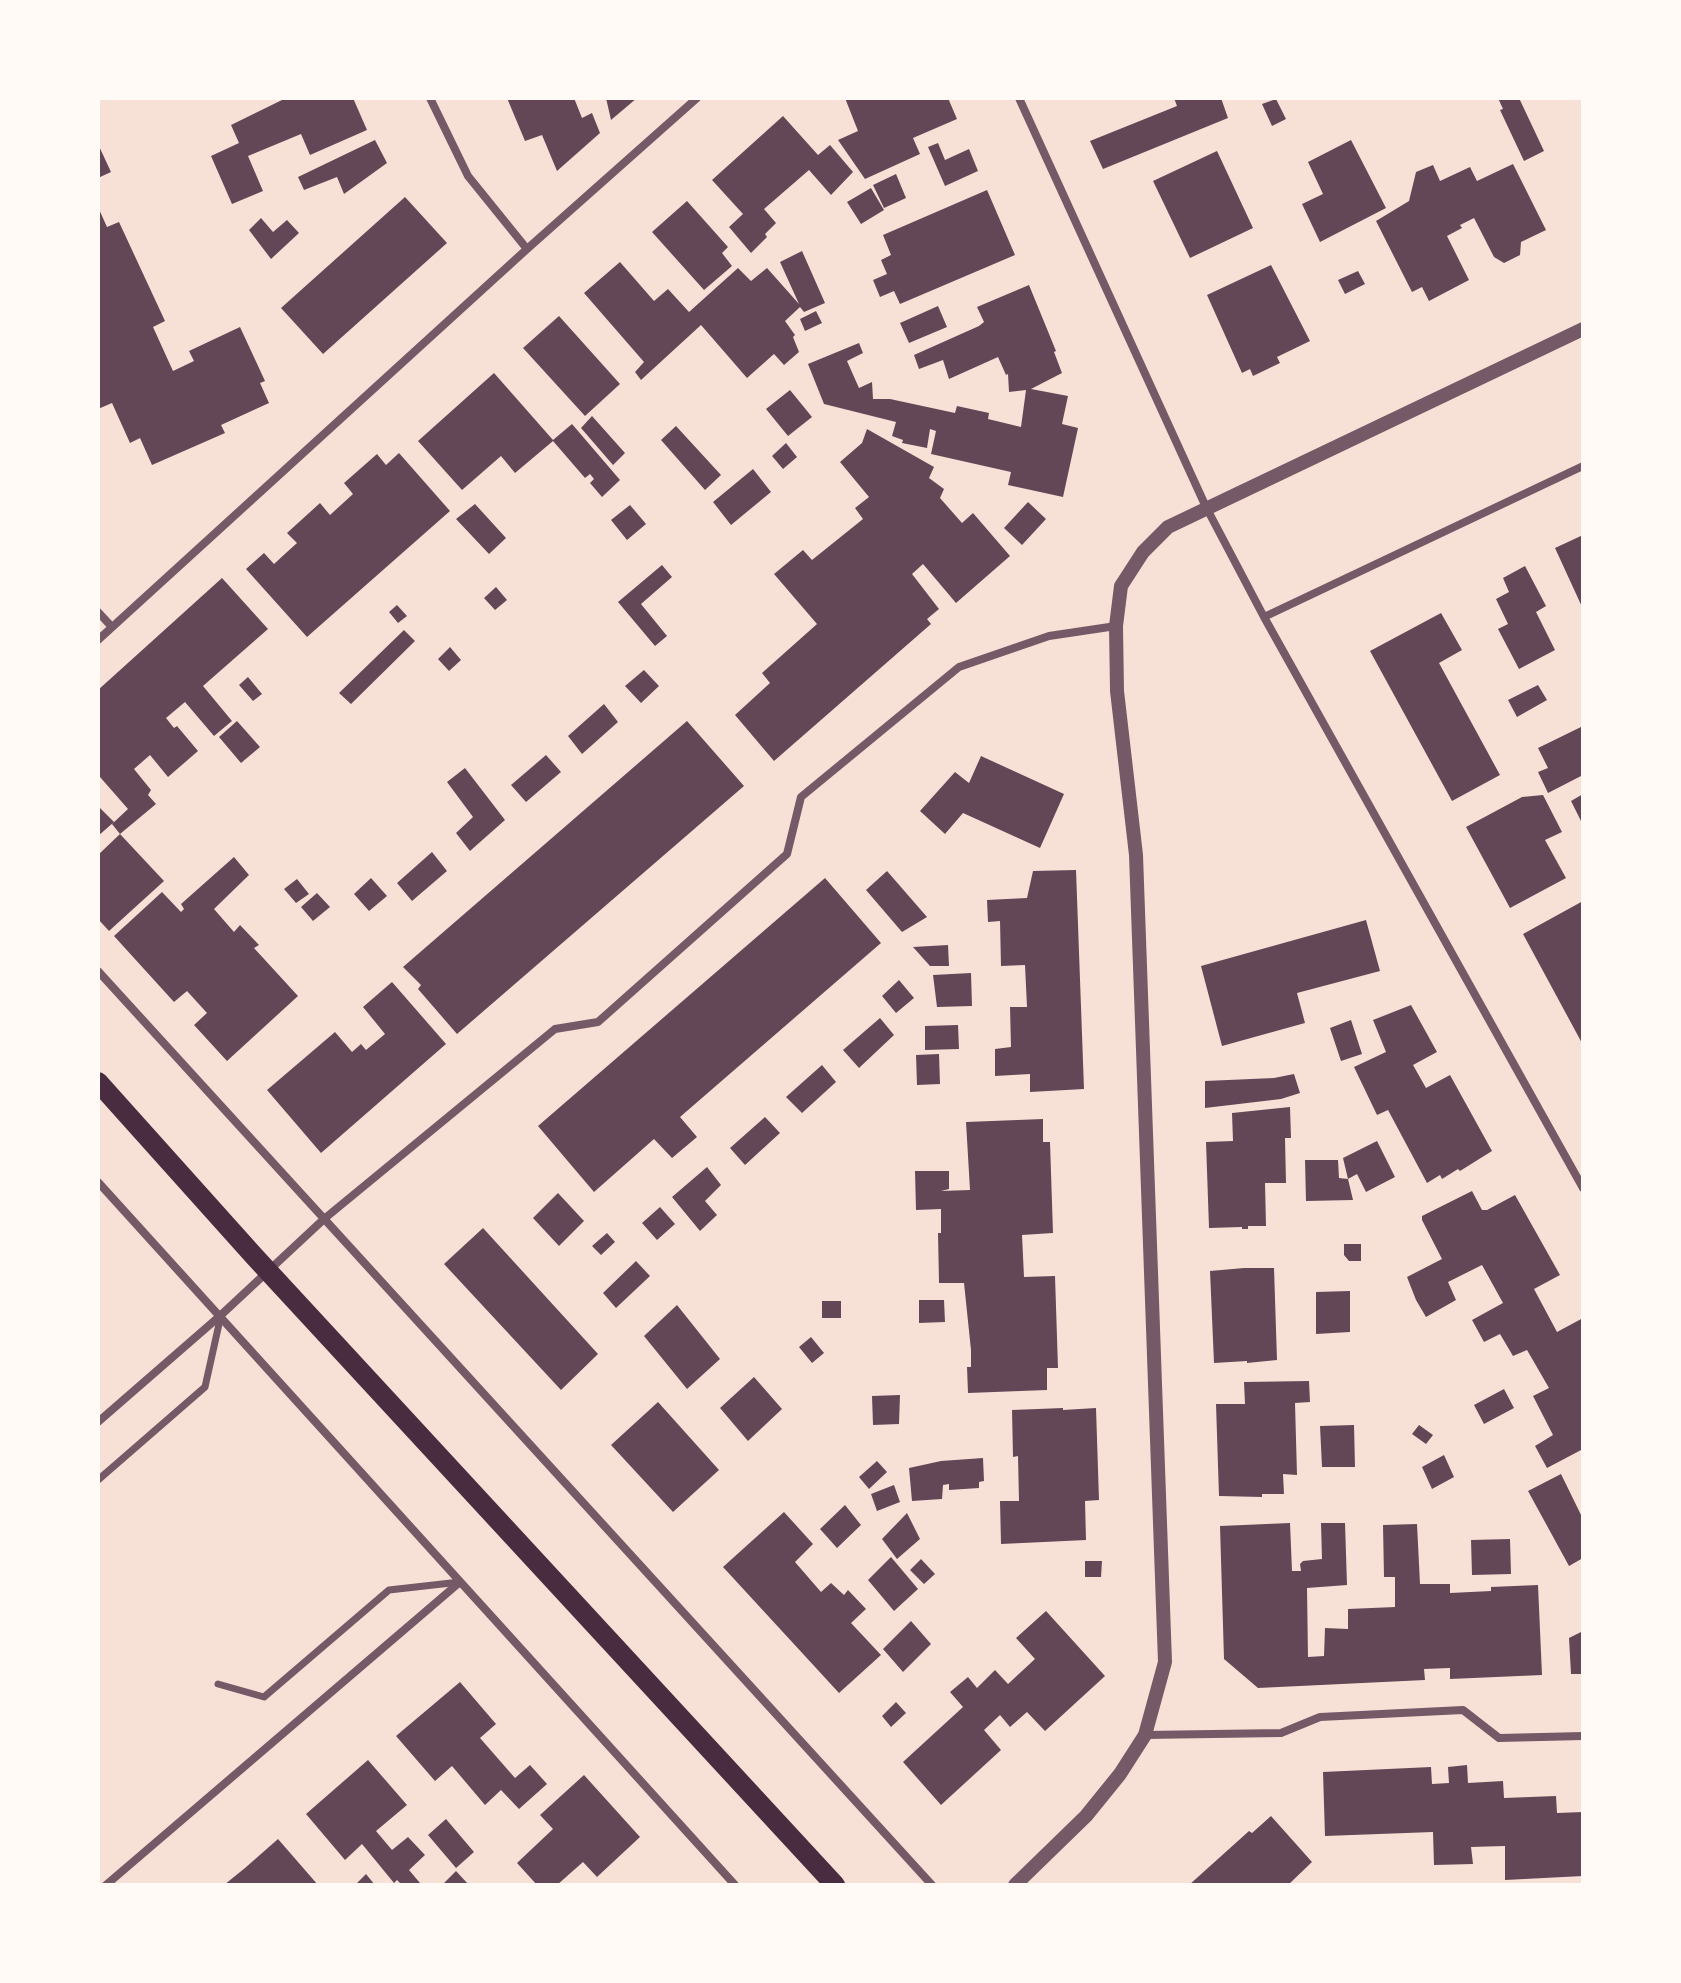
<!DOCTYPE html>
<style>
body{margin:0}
#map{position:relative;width:1681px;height:1983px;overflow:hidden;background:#f7e1d7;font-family:Manrope,sans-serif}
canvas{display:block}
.frame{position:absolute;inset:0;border:100px solid #fffaf5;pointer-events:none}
</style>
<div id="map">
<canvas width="1681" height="1983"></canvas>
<div class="frame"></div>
</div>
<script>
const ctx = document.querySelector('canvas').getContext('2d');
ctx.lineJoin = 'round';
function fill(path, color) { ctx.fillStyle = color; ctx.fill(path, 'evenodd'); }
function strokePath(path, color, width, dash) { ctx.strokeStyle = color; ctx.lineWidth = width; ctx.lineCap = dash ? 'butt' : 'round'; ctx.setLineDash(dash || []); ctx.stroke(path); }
const building = new Path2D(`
 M286 98H353L367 130 310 155 301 134 248 156 263 191 232 204 211 156 239 143 231 125Z
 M507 98H574L582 118 592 113 600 133 557 171 542 135 525 141Z
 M606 98H637L611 120Z
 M845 98H948L957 119 913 138 920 154 865 179 838 140 858 131Z
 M1174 98H1221L1228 118 1103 169 1090 141 1177 106Z
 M1498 98H1519L1544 151 1524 161 1500 110 1503 109Z
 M1276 99 1286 119 1272 126 1262 104Z
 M783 116 818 155 830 145 853 172 831 195 809 170 764 209 776 223 765 234 767 237 751 253 729 227 743 214 712 180Z
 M375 140 387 163 344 194 337 177 304 190 298 177Z
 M1351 140 1386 208 1320 242 1302 204 1323 194 1308 162Z
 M938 143 945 160 969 149 978 171 945 186 928 147Z
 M98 144 111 172 98 178Z
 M1217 151 1253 228 1190 258 1153 181Z
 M1513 164 1546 230 1521 242 1520 255 1504 263 1494 257 1474 218 1460 225 1462 228 1447 236 1469 280 1429 301 1422 287 1412 292 1376 221 1409 201 1416 172 1433 165 1440 181 1470 167 1477 181Z
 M896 174 906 198 884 208 873 185Z
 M871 188 884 210 861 224 847 202Z
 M987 190 1015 255 900 304 894 291 880 297 873 280 887 274 881 260 891 255 883 235Z
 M405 197 447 243 323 354 281 308Z
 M687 201 728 247 722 253 732 266 704 290 652 232Z
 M98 207 107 227 119 222 165 321 153 327 173 371 194 361 189 351 240 327 265 381 260 383 269 403 221 425 225 433 152 465 140 438 130 443 112 403 98 409Z
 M261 218 273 232 287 220 299 233 271 259 249 230Z
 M802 251 825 303 804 312 800 307 785 321 795 335 793 337 799 352 784 365 774 354 747 378 701 325 641 380 635 372 644 362 584 293 620 262 654 301 668 289 689 312 738 268 751 281 767 268 799 304 780 262Z
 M1271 265 1310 341 1277 357 1280 363 1253 376 1250 369 1242 373 1207 295Z
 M1358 271 1365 284 1345 294 1338 280Z
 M1029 285 1056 351 1054 352 1062 373 1031 389 1068 396 1062 424 1078 428 1063 497 1008 485 1011 472 931 454 936 431 930 429 927 448 902 443 903 440 892 436 896 422 824 404 808 364 859 343 863 353 847 361 859 388 872 382 873 399H890L955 413 957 406 989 413 988 419 1021 427 1026 390 1009 392 1008 374 1006 375 998 357 949 379 943 360 919 369 914 355 979 326 984 322 977 307Z
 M938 306 947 327 909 343 900 323Z
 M816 311 822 323 805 331 800 319Z
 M559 316 620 384 585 416 523 348Z
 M494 373 553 440 572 424 620 480 602 497 590 483 594 479 590 474 585 478 553 441 515 473 501 456 462 490 418 441Z
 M790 390 812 417 788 436 766 409Z
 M592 416 625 453 613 465 581 428Z
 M676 426 721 475 705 490 661 440Z
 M867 429 934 467 929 478 944 489 940 498 962 523 973 513 1010 556 956 603 923 564 912 574 939 609 927 619 931 624 774 761 735 715 770 683 762 673 817 624 774 574 803 550 812 560 863 519 855 508 869 497 840 462 862 443Z
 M786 443 797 457 783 469 772 456Z
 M399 453 450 511 307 637 246 569 264 553 274 564 287 552 297 543 287 533 320 503 330 515 353 494 344 483 377 454 386 465Z
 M753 469 771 492 731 525 713 502Z
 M1028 502 1046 519 1022 545 1004 528Z
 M475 504 506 538 489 554 456 519Z
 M630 505 646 524 627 540 611 520Z
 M1583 535V609L1555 548Z
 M662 565 672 577 641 604 667 636 655 646 618 602Z
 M1525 566 1546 606 1536 612 1555 650 1519 669 1498 629 1508 624 1496 599 1509 592 1503 578Z
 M222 578 268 629 203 686 232 721 214 736 185 702 166 718 174 728 177 726 198 751 168 777 150 755 134 769 151 790 148 795 156 804 120 834 164 881 109 931 98 919V855L120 834 112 824 128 809 100 777 98 779V690Z
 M496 587 507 600 495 610 484 598Z
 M397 605 407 616 398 623 389 612Z
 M1441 613 1462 650 1439 663 1500 775 1452 801 1370 651Z
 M404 630 415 641 351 704 339 693Z
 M450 647 461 660 449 671 438 659Z
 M644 670 659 686 641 703 625 686Z
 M248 677 262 694 253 701 239 685Z
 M1538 685 1547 700 1517 717 1508 700Z
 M604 704 618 722 582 754 568 736Z
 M237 721 260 747 241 763 219 737Z
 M687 721 744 786 457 1034 418 989 421 985 403 967Z
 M1583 726V775L1548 793 1538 772 1548 768 1538 748Z
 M546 755 561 772 526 802 511 785Z
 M981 756 1064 794 1040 848 963 813 945 834 920 811 955 772 969 783Z
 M465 768 505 820 470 851 456 833 473 817 447 782Z
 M1583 794V825L1571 801Z
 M1543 795 1562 832 1545 840 1566 878 1510 908 1466 827 1522 797Z
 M98 806 114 822 98 836Z
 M432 852 447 871 412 901 397 883Z
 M234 857 249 875 214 909 234 932 240 925 259 945 254 948 298 996 227 1061 194 1025 207 1013 187 991 174 1002 114 936 162 892 181 912 184 909 181 904Z
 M1076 870 1084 1089 1030 1092V1074L995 1076V1049L1011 1047 1010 1007H1027L1025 965 1001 966 1000 921 988 922 987 900 1027 898 1033 871Z
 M887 871 927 917 902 932 866 890Z
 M371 878 387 896 369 911 354 894Z
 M825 878 881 943 680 1117 697 1137 672 1158 654 1139 594 1192 538 1126Z
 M297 879 309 894 296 903 284 889Z
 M317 893 330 907 313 921 301 907Z
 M1583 901V1045L1523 934Z
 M1366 920 1380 971 1297 993 1305 1023 1222 1046 1201 966Z
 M948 945 949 966H930L913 947Z
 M971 973 972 1006 937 1007 933 975Z
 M899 980 914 998 896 1013 882 996Z
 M392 982 446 1044 321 1153 267 1090 335 1032 352 1052 361 1044 366 1050 385 1034 363 1007Z
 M1411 1005 1437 1052 1413 1065 1426 1088 1450 1075 1492 1151 1460 1171 1458 1169 1442 1179 1440 1175 1427 1183 1388 1110 1377 1115 1354 1067 1386 1052 1373 1020Z
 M880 1018 894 1035 859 1068 843 1050Z
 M1351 1020 1362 1054 1341 1061 1330 1028Z
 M958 1025 959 1049 925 1050V1026Z
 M939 1054 940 1084 917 1085 916 1055Z
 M822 1065 836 1082 802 1113 786 1097Z
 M1294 1074 1300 1093 1281 1099 1205 1108V1081L1274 1078Z
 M1290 1107 1291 1138H1285L1286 1183H1265L1266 1226H1248V1229H1242V1227L1209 1228 1206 1142 1233 1141 1232 1113Z
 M765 1117 780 1133 745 1165 730 1148Z
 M1043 1119V1142H1050L1053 1233 1022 1235 1024 1277 1055 1276 1058 1368H1047V1390L968 1393 967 1367H971V1350L964 1283H939L938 1233H941V1209L916 1210 915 1171H949V1189L941 1191 970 1190 966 1122Z
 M1377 1141 1395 1177 1366 1192 1357 1174 1348 1179 1353 1200 1306 1201 1305 1160H1338L1339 1178 1348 1179 1343 1158Z
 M707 1167 721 1185 705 1201 717 1215 700 1231 672 1197Z
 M1472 1191 1482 1210H1487L1515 1195 1560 1275 1534 1289 1557 1332 1583 1318V1449L1547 1468 1535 1446 1553 1435 1533 1396 1549 1388 1527 1350 1513 1356 1500 1334 1484 1342 1472 1320 1503 1303 1482 1265 1448 1282 1456 1300 1426 1317 1416 1300 1407 1277 1442 1259 1422 1220V1216Z
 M558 1193 584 1221 559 1246 533 1218Z
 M660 1207 675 1224 657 1240 642 1223Z
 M483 1228 598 1354 561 1390 444 1264Z
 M607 1233 615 1242 601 1255 592 1246Z
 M1344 1244H1361V1261H1349L1344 1255Z
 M636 1261 650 1276 616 1308 603 1293Z
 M1244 1268H1274L1277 1360 1247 1363V1361L1214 1363 1210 1271Z
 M1350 1291V1332L1316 1334V1292Z
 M919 1300H944L945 1322 919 1323Z
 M822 1301H841V1318H822Z
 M677 1305 720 1359 687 1389 644 1336Z
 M811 1337 824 1353 812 1363 799 1347Z
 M754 1377 782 1409 748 1441 720 1408Z
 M1309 1381 1310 1402 1295 1403 1297 1475 1283 1474 1284 1494H1262V1497L1219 1496 1216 1404H1245L1244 1382Z
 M1504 1389 1514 1408 1484 1424 1474 1405Z
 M900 1395 899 1424 873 1425 872 1396Z
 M658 1402 719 1470 673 1512 611 1445Z
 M1063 1408V1410L1096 1408 1099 1500 1085 1501 1086 1540 1001 1544 1000 1501H1019L1018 1456 1013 1457 1012 1410Z
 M1354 1425 1355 1467H1322L1320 1426Z
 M1419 1425 1433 1435 1426 1444 1412 1434Z
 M1444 1455 1454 1477 1432 1489 1422 1467Z
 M983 1458 984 1481 979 1482V1488L949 1490V1484L943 1485 942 1499 912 1501 909 1468 941 1461Z
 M877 1461 887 1472 869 1489 859 1477Z
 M1561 1474 1583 1519V1558L1569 1566 1528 1491Z
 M894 1485 900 1502 877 1511 871 1494Z
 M845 1505 861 1525 837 1548 820 1529Z
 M784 1512 813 1544 795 1562 821 1592 831 1583 844 1595 848 1590 866 1609 851 1623 881 1655 839 1693 723 1567Z
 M907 1513 920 1539 897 1559 882 1539Z
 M1290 1523 1292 1571H1301L1300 1564 1303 1561 1322 1559 1321 1523H1345L1347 1585 1307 1588 1308 1657 1324 1656 1325 1628 1348 1629V1609L1395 1607V1577H1384L1383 1525 1417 1524 1420 1584H1450V1593L1491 1591V1587L1538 1585 1542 1675 1450 1679V1668L1424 1669 1425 1680 1258 1688 1224 1659 1220 1526Z
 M1510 1539 1511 1574 1472 1575 1471 1540Z
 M891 1557 918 1589 894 1611 868 1580Z
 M921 1559 935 1574 924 1584 910 1570Z
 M1085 1561H1102L1101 1577H1085Z
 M1046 1611 1105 1676 1045 1731 1027 1712 1010 1727 1000 1715 984 1730 1001 1750 941 1805 903 1762 963 1707 950 1692 968 1677 977 1688 995 1670 1008 1684 1035 1659 1016 1638Z
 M911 1621 931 1644 903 1672 883 1649Z
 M1583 1631V1674H1571L1569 1638Z
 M460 1682 496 1724 480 1738 515 1778 530 1765 547 1784 519 1809 501 1790 485 1805 452 1766 435 1781 396 1736Z
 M896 1702 906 1713 891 1727 882 1716Z
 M368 1760 407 1805 376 1831 392 1850 408 1837 425 1855 409 1870 420 1883 418 1885H402L397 1880 394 1883 362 1844 345 1860 306 1814Z
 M1467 1765 1468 1783 1503 1781 1504 1798 1556 1796 1557 1813 1583 1812V1876L1505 1880V1846L1471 1847 1473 1864 1434 1865 1433 1832 1325 1836 1323 1772 1431 1767 1432 1784 1449 1783 1448 1767Z
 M584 1775 640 1837 597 1877 583 1862 557 1885H537L517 1863 553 1829 540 1815Z
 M1271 1816 1312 1862 1288 1885H1189L1249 1831 1252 1833Z
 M446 1819 474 1852 456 1868 428 1835Z
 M278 1839 318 1885H224L245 1868Z
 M456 1871 469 1885H442Z
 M366 1874 375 1885H355Z`);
const pedestrian = new Path2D(`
 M98 1480 205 1387 221 1315
 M218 1684 264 1697 389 1590 460 1582`);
const minor = new Path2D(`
 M430 98 468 176 527 249
 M1019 98 1206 507 1264 617 1583 1188
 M98 612 112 627
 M1264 617 1583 466
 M98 640 527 249 697 98
 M98 971 932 1885
 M98 1182 735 1885
 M98 1422 221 1315 324 1219 555 1029 598 1022 787 854 801 797 959 667 1049 636 1116 626
 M1145 1735 1281 1733 1320 1717 1463 1710 1499 1738 1583 1736
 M106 1885 460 1582`);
const tertiary = new Path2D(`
 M1015 1885 1086 1816 1120 1774 1145 1735 1165 1662 1136 855 1117 691 1116 626 1121 586 1143 552 1168 527 1583 329`);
const primary = new Path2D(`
 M98 1082 254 1256 835 1885`);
fill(building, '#644757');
strokePath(pedestrian, '#755966', 7);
strokePath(minor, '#755966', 8);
strokePath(tertiary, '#755966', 14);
strokePath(primary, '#4a2c40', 20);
</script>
